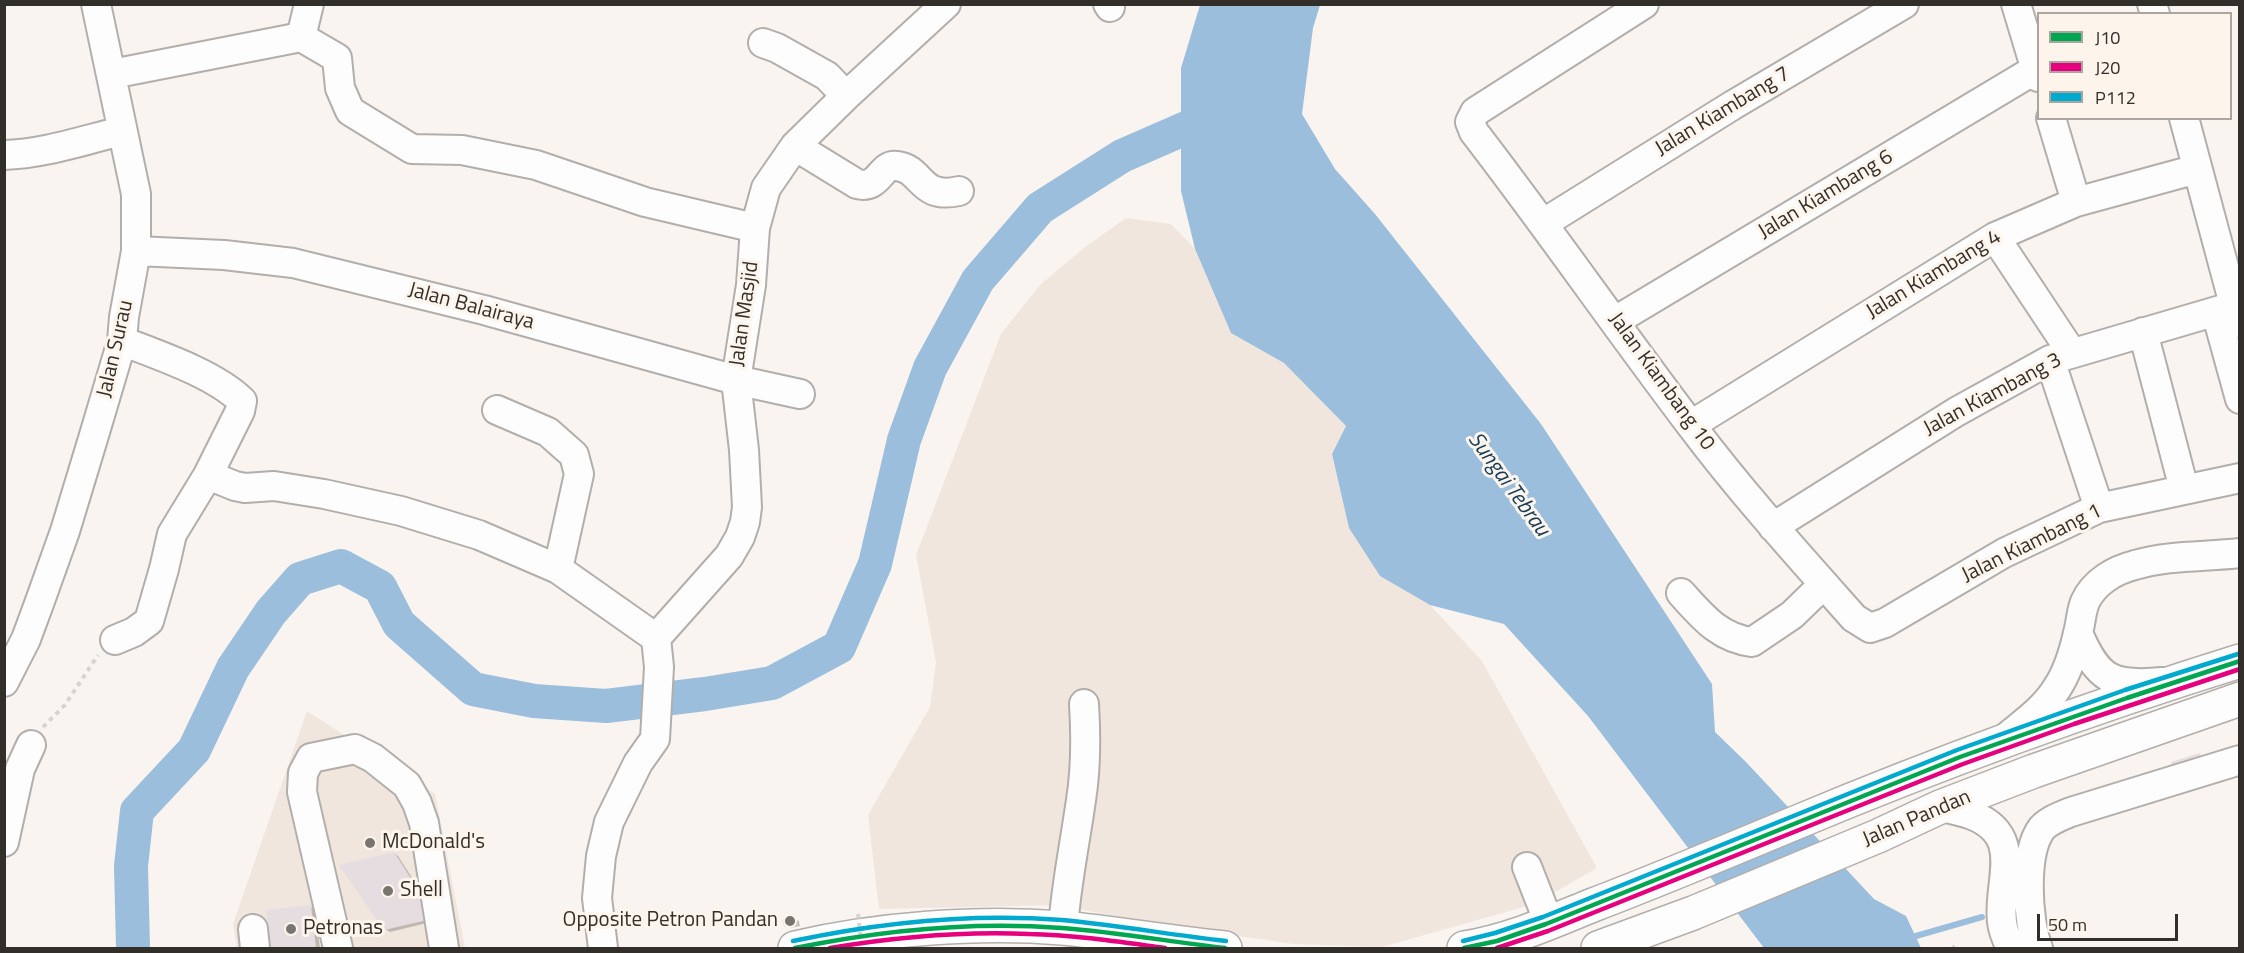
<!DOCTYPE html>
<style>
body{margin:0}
#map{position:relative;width:2244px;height:953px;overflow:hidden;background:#f9f4f0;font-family:"Titillium Web",sans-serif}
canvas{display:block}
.frame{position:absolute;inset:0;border:6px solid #322f2b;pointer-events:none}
.legend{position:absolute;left:2037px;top:12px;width:195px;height:108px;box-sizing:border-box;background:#fdf4ec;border:2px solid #aca59f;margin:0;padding:8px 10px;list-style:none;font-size:18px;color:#322f2b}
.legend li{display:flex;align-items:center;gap:12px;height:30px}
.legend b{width:30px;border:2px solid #aca59f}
.scale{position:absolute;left:2037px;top:914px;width:141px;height:27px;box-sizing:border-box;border:3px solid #322f2b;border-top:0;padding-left:8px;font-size:18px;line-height:21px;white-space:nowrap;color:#322f2b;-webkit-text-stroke:4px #fdf4ec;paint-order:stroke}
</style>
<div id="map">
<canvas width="2244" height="953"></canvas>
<div class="frame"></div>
<ul class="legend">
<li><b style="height:8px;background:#00a651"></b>J10</li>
<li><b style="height:8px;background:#e5007d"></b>J20</li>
<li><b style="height:8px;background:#00a9ce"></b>P112</li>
</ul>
<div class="scale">50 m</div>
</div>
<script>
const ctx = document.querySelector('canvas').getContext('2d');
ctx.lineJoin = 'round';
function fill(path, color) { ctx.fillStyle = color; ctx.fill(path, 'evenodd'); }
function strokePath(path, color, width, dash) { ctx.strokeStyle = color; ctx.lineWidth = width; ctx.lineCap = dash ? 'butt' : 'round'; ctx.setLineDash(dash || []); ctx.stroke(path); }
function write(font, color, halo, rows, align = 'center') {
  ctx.font = font + ' "Titillium Web",sans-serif'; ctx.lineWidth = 6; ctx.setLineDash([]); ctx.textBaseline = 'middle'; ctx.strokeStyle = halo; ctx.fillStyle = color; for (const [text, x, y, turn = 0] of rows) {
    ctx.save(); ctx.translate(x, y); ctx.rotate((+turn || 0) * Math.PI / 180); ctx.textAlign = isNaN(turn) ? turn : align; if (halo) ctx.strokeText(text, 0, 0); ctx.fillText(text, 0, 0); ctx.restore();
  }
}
const built = new Path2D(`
 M1126 218 1171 224 1195 249 1231 333 1284 363 1346 426 1332 454 1349 528 1380 576 1430 605 1482 661 1597 868 1534 904 1382 947 1294 944 1161 925 1059 905 879 909 868 815 930 707 936 662 916 555 1001 334 1040 285 1084 248Z
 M307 711 435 794 465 948H237L233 924Z`);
const water = new Path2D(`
 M1200 5H1320L1313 28 1302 114 1335 169 1375 214 1541 424 1712 684 1715 732 1746 762 1874 899 1906 916 1921 948H1764L1588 716 1504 624 1430 605 1380 576 1349 528 1332 454 1346 426 1284 363 1231 333 1195 249 1181 191V68Z`);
const shadow = new Path2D(`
 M394 853 398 856 439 920 390 932 385 929Z
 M311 907 315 909 320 948H272L268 912Z
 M794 919 799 921 800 926 790 928 785 926Z`);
const stream = new Path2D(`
 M1916 936 1982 917`);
const river = new Path2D(`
 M133 948 131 866 137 811 194 750 233 668 271 612 300 579 341 566 380 587 399 624 473 689 534 701 606 706 705 694 772 683 839 647 875 564 904 440 930 368 978 280 1040 208 1122 156 1225 111`);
const building = new Path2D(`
 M2200 753 2203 761 2174 771 2171 762Z
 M394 852 436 918 384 930 339 865Z
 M311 905 316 948H271L266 910Z
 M795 917 796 924 784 927 782 920Z`);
const path = new Path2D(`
 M43 727 65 705 98 655
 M1952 946 1954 948`);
const minor = new Path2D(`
 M1108 4 1110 7
 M1644 4 1475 112 1470 122 1474 132C1548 228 1617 328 1690 424 1741 492 1798 555 1854 618L1870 628 1885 623 2004 553 2099 508 2240 478
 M2016 4 2038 77
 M2152 4 2155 14
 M301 37 309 4
 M763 43 777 48 827 76 846 96
 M112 74 301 37 337 58 340 88 350 111 412 149 462 150 536 165 645 202 755 228
 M2051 118 2076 202
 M2184 118 2239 323
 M795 146 857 184C880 190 880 163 897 166 923 169 919 200 959 191
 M4 155C44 154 84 140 122 131
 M1544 223 1733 105 1904 4
 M1995 237 2072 353
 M136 251 224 255 293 263 484 310 736 380 800 394
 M2216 312 2240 399
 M1615 321 2036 69
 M2143 332 2184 489
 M2050 360 2099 508
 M497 410 548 432 574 455 579 474 558 569
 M1691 425 1995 237 2076 202 2197 169
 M208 475 235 486 245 488 274 486 324 494 401 511 479 535 558 569 656 638
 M1773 527 1956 412 2050 360 2234 306
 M1681 593C1702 616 1719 638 1752 642L1792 615 1824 584
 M2078 633C2098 679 2111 687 2162 682
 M115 640 134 632 149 621 164 569 172 534 208 475 240 411 242 401C215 374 158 355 122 341
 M4 682 26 639 40 601 65 531 95 432 122 341 124 317 136 251V194L96 4
 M2008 736C2025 722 2045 708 2057 688 2067 673 2074 651 2078 633 2081 622 2081 612 2085 602 2094 582 2115 570 2135 565 2168 555 2205 557 2240 553
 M1940 807C1951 809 1962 811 1972 815 2026 836 1997 882 2002 922 2003 932 2007 940 2011 948
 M4 842 20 769 31 745
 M1527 867 1549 923
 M1063 928C1066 885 1075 843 1081 800 1086 769 1086 736 1084 704
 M253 929 255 948
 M338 948 302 792 303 773 311 758 355 749 373 758 407 785 417 803 424 823 444 948
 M603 948 597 898 601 856 609 822 638 763 655 739 659 667 656 638 729 556 740 537 745 522 747 507 744 450 736 380 751 285 755 228 766 188 795 146 846 96 946 4
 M2038 948C2027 921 2023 853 2042 828 2050 820 2061 816 2071 812L2240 760`);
const highway = new Path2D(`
 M795 948C877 929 978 921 1062 928 1117 933 1171 943 1225 948
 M1464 948C1509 941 1551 922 1593 905 1661 879 1728 851 1795 823 1941 762 2089 708 2240 661
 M1598 948 1693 913 1878 836 1940 807 2034 771 2240 699`);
const pathBridge = new Path2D(`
 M858 914 862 948`);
const bus1 = new Path2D(`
 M795 948C883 930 973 921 1062 928 1117 932 1171 942 1225 948
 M1464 948 1497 941 1546 924 1960 757 2127 698 2240 661`);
const bus2 = new Path2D(`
 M830 948C896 937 962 931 1029 934 1075 935 1120 942 1165 948
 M1497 948 1548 931 1963 764 2074 724 2240 669`);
const bus3 = new Path2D(`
 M793 941C882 922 972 913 1062 920 1117 925 1171 935 1226 941
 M1463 941 1495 933 1543 917 1957 750 2125 690 2238 654`);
const markers = [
 [370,843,6,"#787470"],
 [388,891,6,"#787470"],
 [790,921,6,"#787470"],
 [291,929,6,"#787470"]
];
const streetNames = [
 ["Jalan Kiambang 7",1723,112,-31],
 ["Jalan Kiambang 6",1826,195,-31],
 ["Jalan Kiambang 4",1934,275,-31],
 ["Jalan Balairaya",471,307,15],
 ["Jalan Masjid",745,314,-82],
 ["Jalan Surau",116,349,-77],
 ["Jalan Kiambang 10",1661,382,54],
 ["Jalan Kiambang 3",1993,395,-28],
 ["Jalan Kiambang 1",2032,544,-26],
 ["Jalan Pandan",1917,819,-23]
];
const poiNames = [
 ["McDonald's",382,843],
 ["Shell",400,891],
 ["Opposite Petron Pandan",778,921,"right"],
 ["Petronas",303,929]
];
const waterNames = [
 ["Sungai Tebrau",1508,485,54]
];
fill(built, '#f0e6dd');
fill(water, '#9bbedc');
fill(shadow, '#0003');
strokePath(stream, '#9bbedc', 6);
strokePath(river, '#9bbedc', 34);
fill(building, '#e6dde1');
strokePath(minor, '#b2aeab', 32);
strokePath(highway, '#b2aeab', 36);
strokePath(path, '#d6d5d3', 4, [4.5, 4.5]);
strokePath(minor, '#fefdfd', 28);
strokePath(highway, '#fefdfd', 33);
strokePath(pathBridge, '#d6d5d3', 4, [4.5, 4.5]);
strokePath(bus1, '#00a651', 4.5);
strokePath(bus2, '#e5007d', 4.5);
strokePath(bus3, '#00a9ce', 4.5);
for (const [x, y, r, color] of markers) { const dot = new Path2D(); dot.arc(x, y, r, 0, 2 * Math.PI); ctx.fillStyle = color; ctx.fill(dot); strokePath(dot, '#fdf4ec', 2); }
write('21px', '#322f2b', '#fdf4ec', streetNames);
write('21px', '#322f2b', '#fdf4ec', poiNames, 'left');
write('italic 22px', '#123a58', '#fdf4ec', waterNames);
</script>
